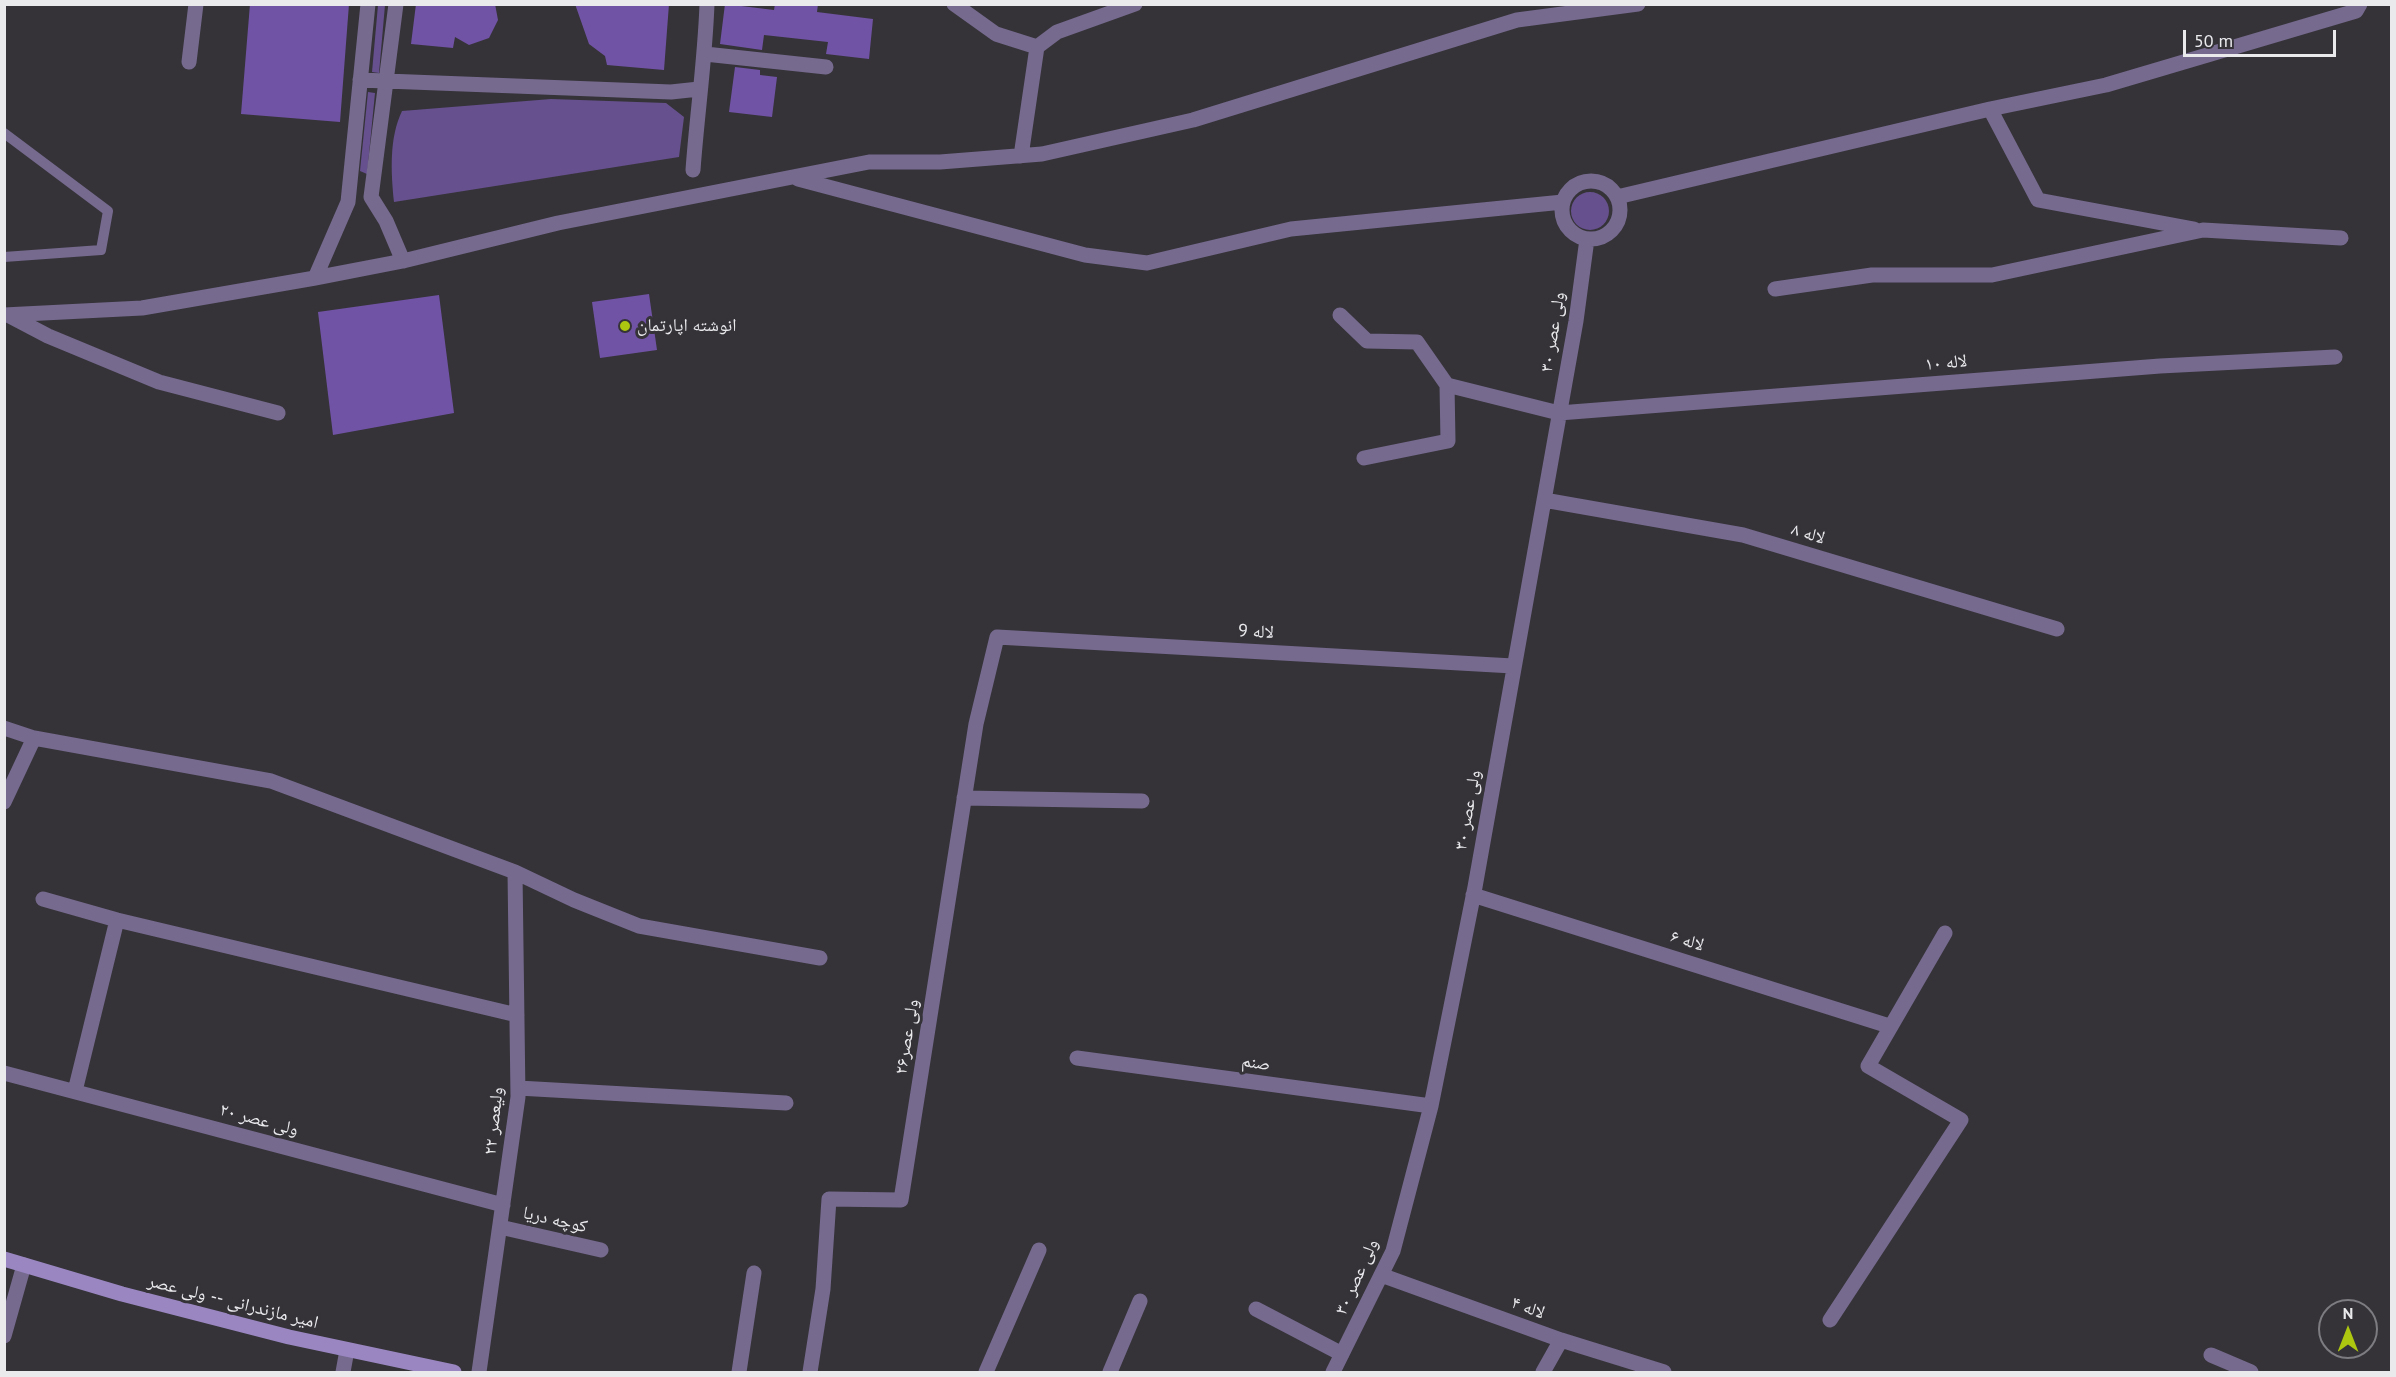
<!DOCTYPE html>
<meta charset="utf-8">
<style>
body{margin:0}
#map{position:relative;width:2396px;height:1377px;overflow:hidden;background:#353338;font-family:"PT Sans",sans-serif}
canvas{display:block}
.frame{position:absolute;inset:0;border:6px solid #eaeaed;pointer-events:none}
.north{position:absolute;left:2318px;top:1299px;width:60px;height:60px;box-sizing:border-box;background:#353338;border:2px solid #7d7c80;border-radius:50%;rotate:0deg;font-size:16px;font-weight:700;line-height:24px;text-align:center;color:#eaeaed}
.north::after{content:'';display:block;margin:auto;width:21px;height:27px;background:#adc610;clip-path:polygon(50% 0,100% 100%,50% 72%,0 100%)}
.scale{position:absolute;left:2183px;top:30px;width:153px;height:27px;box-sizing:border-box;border:3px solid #eaeaed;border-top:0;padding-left:8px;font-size:18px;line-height:21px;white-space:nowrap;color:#eaeaed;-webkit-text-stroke:4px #353338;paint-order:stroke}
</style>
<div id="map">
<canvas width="2396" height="1377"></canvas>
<div class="frame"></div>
<div class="north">N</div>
<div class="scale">50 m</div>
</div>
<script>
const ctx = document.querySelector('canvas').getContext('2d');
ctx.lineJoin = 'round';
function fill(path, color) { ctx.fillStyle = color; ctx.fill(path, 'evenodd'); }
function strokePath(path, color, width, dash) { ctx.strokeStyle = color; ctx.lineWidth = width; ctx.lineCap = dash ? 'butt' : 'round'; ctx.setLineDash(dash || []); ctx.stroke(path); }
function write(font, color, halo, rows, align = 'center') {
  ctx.font = font + ' "PT Sans","Noto Naskh Arabic",sans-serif'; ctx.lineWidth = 6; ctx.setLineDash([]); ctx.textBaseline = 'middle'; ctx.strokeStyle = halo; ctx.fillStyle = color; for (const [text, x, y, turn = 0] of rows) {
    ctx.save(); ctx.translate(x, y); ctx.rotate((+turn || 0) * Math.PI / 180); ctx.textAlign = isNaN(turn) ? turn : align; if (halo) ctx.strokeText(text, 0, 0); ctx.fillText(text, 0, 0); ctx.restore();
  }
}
const green = new Path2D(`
 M378 5H385L379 73 372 72Z
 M368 92 375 93 367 174 360 171Z
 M551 99 666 103 684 117 679 157 394 202C391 172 389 138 402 111Z
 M1571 211a19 19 0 1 1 38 0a19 19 0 1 1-38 0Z`);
const building = new Path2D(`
 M250 4H349L340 122 241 114Z
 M416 4H495L498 20 489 38 469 45 455 37 453 48 411 44Z
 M575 4H669L664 70 607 65 605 56 589 44Z
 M725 4 774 10 775 4H818L817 12 873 19 869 59 826 54 828 42 764 35 762 50 720 44Z
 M735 67 760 70V75L777 77 772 117 729 112Z
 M649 294 657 350 600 358 592 302Z
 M439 295 454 413 333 435 318 312Z`);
const service = new Path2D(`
 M4 133 108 211 101 250 4 257`);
const minor = new Path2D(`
 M396 4 371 197 386 221 403 261
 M954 4 996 34 1037 47
 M705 54 826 67
 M189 62 196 4
 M360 80 671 92 699 89
 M1990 109 2038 200 2194 229
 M1021 156 1037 47 1057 32 1135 4
 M693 170C697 115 705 60 707 4
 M798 179 1085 255 1147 263 1291 229 1563 202
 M1562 210a29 29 0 1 1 58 0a29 29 0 1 1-58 0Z
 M1617 197 1990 109 2106 85 2356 11 2360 4
 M315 278 348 202 368 4
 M1775 289 1872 275H1992L2203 230 2341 238
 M4 315 142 308 315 278 403 261 558 223 869 162H940L1042 154 1193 120 1517 20 1638 4
 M8 315 48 336 159 382 278 413
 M1340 315 1367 341 1417 342 1447 385 1559 413 2160 366 2335 357
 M1364 458 1448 441 1447 385
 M1544 500 1743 535 2057 629
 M4 728 34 738 271 781 515 872 574 900 639 926 820 958
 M964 798 1142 801
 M4 802 34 738
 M1473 895 1889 1026
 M43 899 117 920 517 1015
 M1077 1058 1431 1106
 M4 1073 503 1205
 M518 1088 786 1103
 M75 1091 117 920
 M500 1227 601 1250
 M1381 1275 1561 1340 1664 1372
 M1256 1309 1342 1354
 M1830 1320 1961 1120 1868 1066 1945 933
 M4 1336 24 1265
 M2211 1355 2251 1372
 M343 1372 347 1350
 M479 1372 518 1097 515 872
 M739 1372 754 1273
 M810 1372 823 1289 829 1199 901 1200 976 724 997 637 1513 666
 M986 1372 1039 1250
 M1110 1372 1140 1301
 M1333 1372 1393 1251 1431 1106 1475 887 1576 321 1587 239
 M1543 1372 1561 1340`);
const secondary = new Path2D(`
 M4 1259 122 1294 289 1337 454 1372`);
const markers = [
 [625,326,6,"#adc610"]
];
const poiNames = [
 ["انوشته اپارتمان",637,326]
];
const streetNames = [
 ["ولی عصر ۳۰",1553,332,-81],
 ["لاله ۱۰",1946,363,-5],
 ["لاله ۸",1808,534,17],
 ["لاله 9",1256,632,3],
 ["ولی عصر ۳۰",1468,810,-80],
 ["لاله ۶",1687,941,17],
 ["ولی عصر۲۶",907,1037,-81],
 ["صنم",1256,1063,8],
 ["ولی عصر ۲۰",259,1120,15],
 ["ولیعصر ۲۲",494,1121,-84],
 ["کوچه دریا",555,1220,13],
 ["ولی عصر ۳۰",1357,1277,-66],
 ["امیر مازندرانی -- ولی عصر",233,1302,14],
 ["لاله ۴",1528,1308,20]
];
fill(green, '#66508e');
fill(building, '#7153a5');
strokePath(service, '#766a8f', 10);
strokePath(minor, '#766a8f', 15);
strokePath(secondary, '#9a87c2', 15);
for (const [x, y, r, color] of markers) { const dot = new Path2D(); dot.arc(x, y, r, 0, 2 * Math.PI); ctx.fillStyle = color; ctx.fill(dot); strokePath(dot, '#353338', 2); }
write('18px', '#eaeaed', '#353338', poiNames, 'left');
write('18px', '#eaeaed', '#353338', streetNames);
</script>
